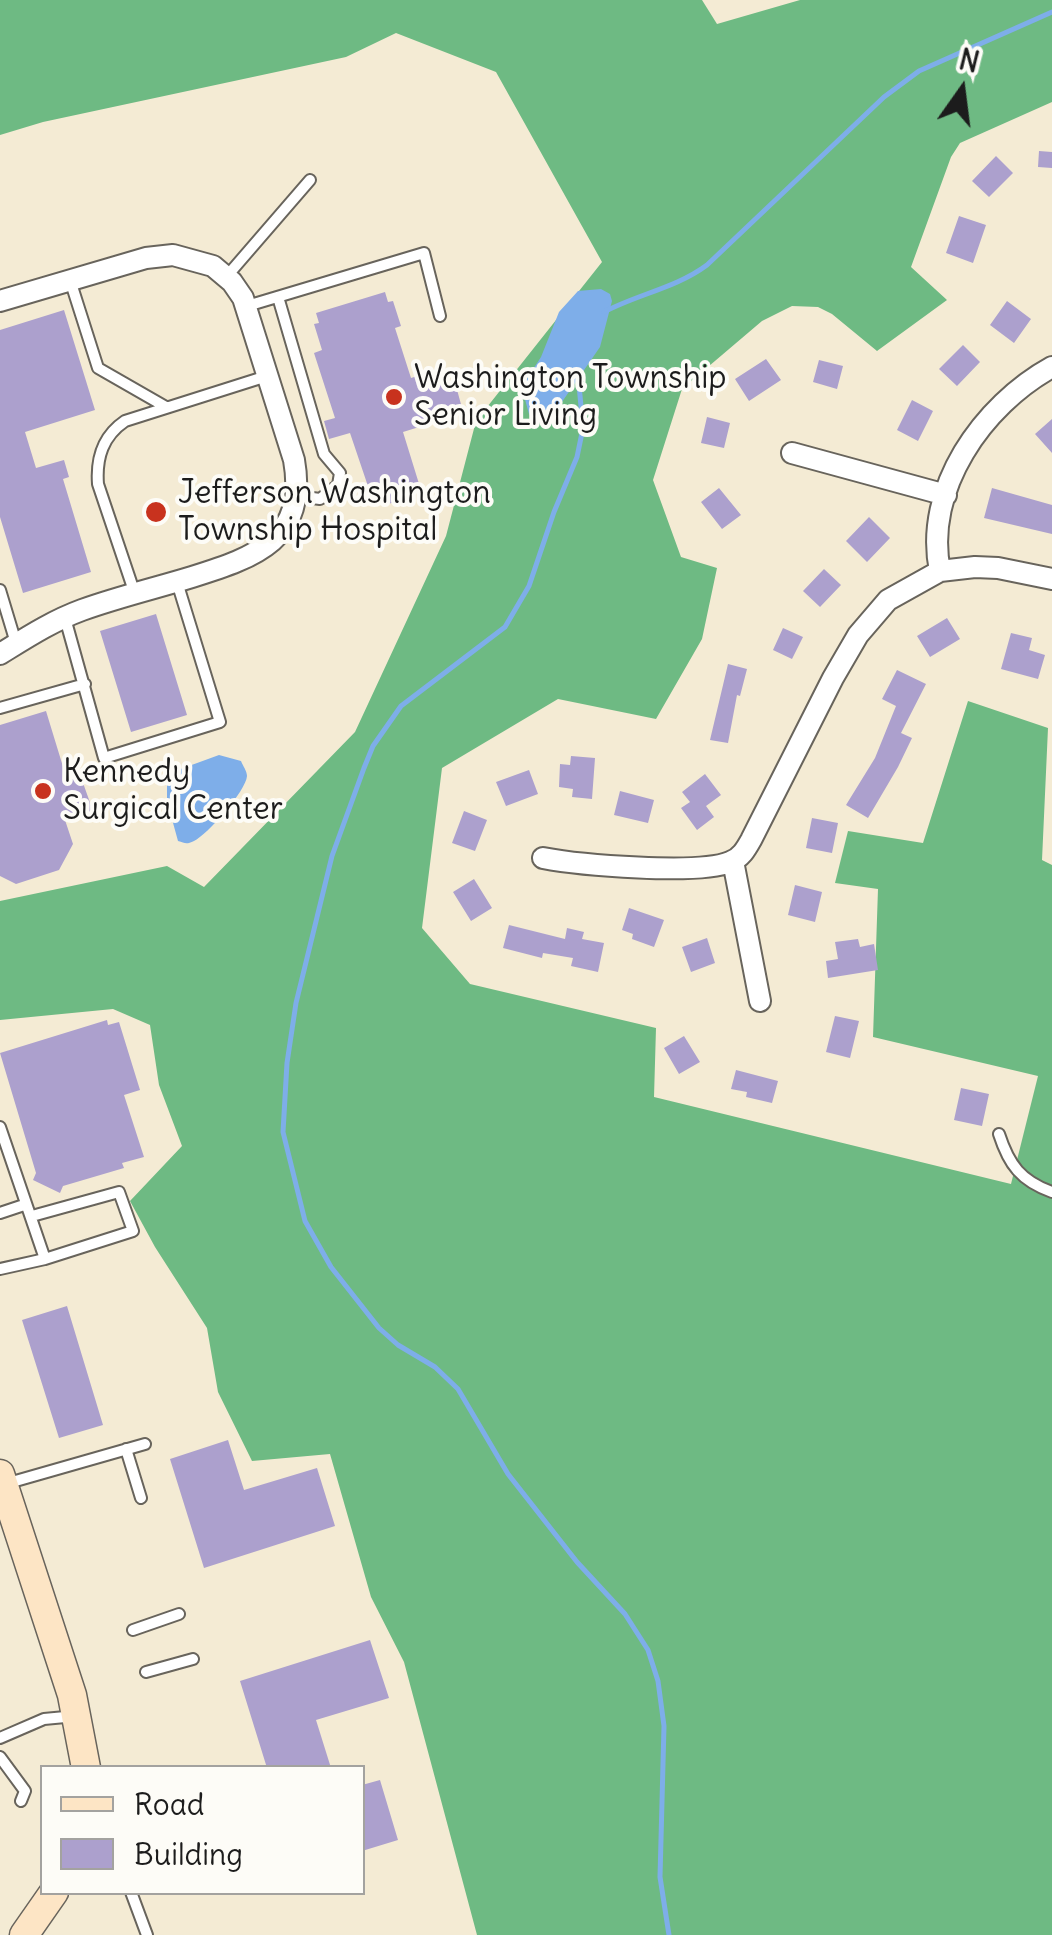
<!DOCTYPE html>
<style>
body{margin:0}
#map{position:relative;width:1052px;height:1935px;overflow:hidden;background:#f4ebd4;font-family:Delius,sans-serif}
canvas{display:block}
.legend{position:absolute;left:40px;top:1765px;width:325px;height:130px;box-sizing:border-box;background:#fdfcf7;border:2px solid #a3a29f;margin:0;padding:12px 18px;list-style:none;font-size:30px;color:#1c1c1c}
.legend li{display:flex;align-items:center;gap:20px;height:50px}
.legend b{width:50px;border:2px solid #a3a29f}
.north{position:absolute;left:912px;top:40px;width:100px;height:100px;-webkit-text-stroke:8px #fdfcf7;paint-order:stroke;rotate:14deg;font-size:28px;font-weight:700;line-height:40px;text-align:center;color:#1c1c1c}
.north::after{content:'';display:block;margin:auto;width:35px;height:45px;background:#1c1c1c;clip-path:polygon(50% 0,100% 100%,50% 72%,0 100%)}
</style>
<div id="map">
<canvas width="1052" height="1935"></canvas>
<ul class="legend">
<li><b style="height:12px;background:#fde5c5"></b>Road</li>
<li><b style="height:28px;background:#aca0cd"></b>Building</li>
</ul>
<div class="north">N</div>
</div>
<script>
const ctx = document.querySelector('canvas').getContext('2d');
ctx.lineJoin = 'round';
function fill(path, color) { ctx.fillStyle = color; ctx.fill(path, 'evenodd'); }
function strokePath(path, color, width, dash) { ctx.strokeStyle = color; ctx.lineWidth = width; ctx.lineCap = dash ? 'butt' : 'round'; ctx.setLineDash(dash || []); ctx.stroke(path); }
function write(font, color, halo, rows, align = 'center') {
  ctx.font = font + ' Delius,sans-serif'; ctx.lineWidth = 8; ctx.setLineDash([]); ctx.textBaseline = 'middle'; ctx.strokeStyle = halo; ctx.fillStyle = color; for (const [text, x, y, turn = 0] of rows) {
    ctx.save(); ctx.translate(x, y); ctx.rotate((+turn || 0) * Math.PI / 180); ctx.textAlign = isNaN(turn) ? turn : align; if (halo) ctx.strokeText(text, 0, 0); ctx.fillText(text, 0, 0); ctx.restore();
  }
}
const forest = new Path2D(`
 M0 0H702L717 24 800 0H1052V102L960 143 951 157 911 267 947 300 877 351 832 314 818 307 792 306 762 321 682 389 653 480 681 557 717 568 702 639 656 719 558 699 442 768 422 928 470 984 656 1028 654 1097 1011 1184 1038 1076 873 1037 878 889 835 883 848 831 923 843 968 701 1048 728 1042 860 1052 865V1935H477L404 1662 371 1597 330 1454 252 1461 218 1392 207 1328 155 1247 130 1201 182 1146 159 1085 150 1025 113 1009 0 1020V901L167 866 204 887 355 732 446 536 476 421 602 262 496 72 396 33 346 57 43 122 0 135Z`);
const water = new Path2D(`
 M601 289 610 294 612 301 600 347 555 412 548 420 536 421 529 414 523 392 526 380 541 357 559 312 578 291Z
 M219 755 241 761C243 766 247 771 247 776 246 791 207 835 194 841 186 845 185 843 178 841L167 801V774Z`);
const stream = new Path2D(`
 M604 312C638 294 676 288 707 265L884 97 919 71 1052 12
 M578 374 583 428 577 457 554 512 529 586 505 627 401 706 373 746 364 768 332 856 296 1003 287 1063 283 1132 305 1221 331 1267 379 1328 398 1345 435 1367 458 1389 508 1474 577 1562 625 1614 648 1650 658 1681 664 1726 660 1877 669 1935`);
const building = new Path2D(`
 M1039 151 1052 152V168L1038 167Z
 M996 156 1013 173 989 197 972 181Z
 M959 216 986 225 973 263 946 253Z
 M385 292 388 302 393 301 401 326 395 328 411 378 443 368 449 388 456 386 462 408 456 410 458 415 403 432 420 487 402 492 404 499 382 506 380 499 373 501 350 433 329 439 324 421 335 418 314 353 322 350 314 324 319 323 316 313Z
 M1007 301 1031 319 1014 343 990 325Z
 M64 310 95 410 25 432 36 468 64 460 69 477 63 479 91 572 23 593 0 517V330Z
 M963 345 980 362 957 386 939 369Z
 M766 359 781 380 749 401 735 379Z
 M819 360 843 366 837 389 813 382Z
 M912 400 933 411 918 441 897 430Z
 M707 417 730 423 724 448 701 443Z
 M1052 419V453L1035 434Z
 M719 488 741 515 722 529 701 502Z
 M992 488 1052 505V534L984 518Z
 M869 517 890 538 867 562 846 541Z
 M824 569 841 585 820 607 803 591Z
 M156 614 187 715 131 732 100 631Z
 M947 618 960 639 930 657 917 636Z
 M783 628 803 637 792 659 773 650Z
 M1011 633 1032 638 1029 650 1045 655 1038 679 1001 669Z
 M728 664 747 669 740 696 737 695 728 743 710 740Z
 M897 670 926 684 901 733 912 738 898 767 868 818 846 805 875 758 896 706 882 699Z
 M46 711 64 770 77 766 93 811 65 820 73 844 59 870 16 884 0 876V725Z
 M571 756 595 758 592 799 572 797 573 789 559 787 560 764 570 765Z
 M529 770 538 794 506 806 496 782Z
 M705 774 721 795 706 806 714 817 697 830 681 808 690 802 682 792Z
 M620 791 654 800 648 823 614 815Z
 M464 811 487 820 475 851 452 843Z
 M812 818 838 823 832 853 806 848Z
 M474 879 492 908 471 921 453 892Z
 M795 885 822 892 815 922 788 915Z
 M629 908 664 920 654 947 632 939 633 934 622 930Z
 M509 925 565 939 567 928 584 932 582 939 604 943 598 972 571 966 573 958 543 953 542 958 503 948Z
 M707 938 715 963 691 972 682 947Z
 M858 939 860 947 874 944 878 970 828 978 826 961 838 959 835 942Z
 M835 1016 859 1021 850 1058 826 1052Z
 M107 1020 108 1025 119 1022 140 1090 124 1095 144 1157 122 1163 124 1168 63 1186 60 1193 33 1180 36 1173 0 1053Z
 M684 1036 700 1062 679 1074 664 1048Z
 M736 1070 778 1081 772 1103 746 1097 747 1092 731 1089Z
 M961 1088 989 1094 982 1126 954 1120Z
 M67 1306 103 1425 59 1438 22 1320Z
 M228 1440 244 1490 317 1468 335 1526 204 1568 170 1459Z
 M370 1640 389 1698 316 1720 331 1768H267L240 1681Z
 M380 1780 398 1840 362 1851V1785Z`);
const lane = new Path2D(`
 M227 276 310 180
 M70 280 98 368 166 407
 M278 297 324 454 340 473 338 485 320 499 297 496
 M247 306 424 253 440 316
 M0 590 16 643
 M135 594 98 484C96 457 103 436 125 421L267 376
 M65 618 104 758 220 722 177 582
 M0 708 85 684
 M0 1127 45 1259
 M999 1134C1009 1165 1021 1181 1052 1192
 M0 1213 24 1205
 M0 1269 45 1259 133 1231 119 1192 32 1216
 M126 1449 141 1498
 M5 1484 145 1444
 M133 1630 179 1614
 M146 1672 193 1659
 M0 1738 44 1719 76 1716
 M0 1757 25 1791 21 1801
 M131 1892 147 1935`);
const street = new Path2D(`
 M0 301 146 258 173 255 213 266 232 282 243 298 294 460C308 539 256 557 192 577 156 588 118 597 82 610 52 621 26 638 0 654
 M792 453 946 495
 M940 571C923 489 983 405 1052 367
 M543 858C579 865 699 875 730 862 741 858 746 849 751 840L833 678 858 635 888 600 940 571 975 567 998 568 1052 579
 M733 861 760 1001`);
const secondary = new Path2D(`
 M0 1474 72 1695 86 1768
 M24 1935 54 1892`);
const markers = [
 [394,397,10,"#c8321e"],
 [156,512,12,"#c8321e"],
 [43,791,10,"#c8321e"]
];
const poiNames = [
 ["Washington Township",414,379],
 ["Senior Living",414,416],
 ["Jefferson Washington",178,494],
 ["Township Hospital",178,531],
 ["Kennedy",63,773],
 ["Surgical Center",63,810]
];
fill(forest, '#6eba83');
fill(water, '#7eaee9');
strokePath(stream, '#7eaee9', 5);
fill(building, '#aca0cd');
strokePath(lane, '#68645c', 14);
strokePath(street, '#68645c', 24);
strokePath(secondary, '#68645c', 31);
strokePath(lane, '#fff', 10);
strokePath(street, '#fff', 20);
strokePath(secondary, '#fde5c5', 28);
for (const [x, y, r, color] of markers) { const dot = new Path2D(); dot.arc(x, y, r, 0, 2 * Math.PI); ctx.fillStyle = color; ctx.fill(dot); strokePath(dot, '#fdfcf7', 4); }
write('32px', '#1c1c1c', '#fdfcf7', poiNames, 'left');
</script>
